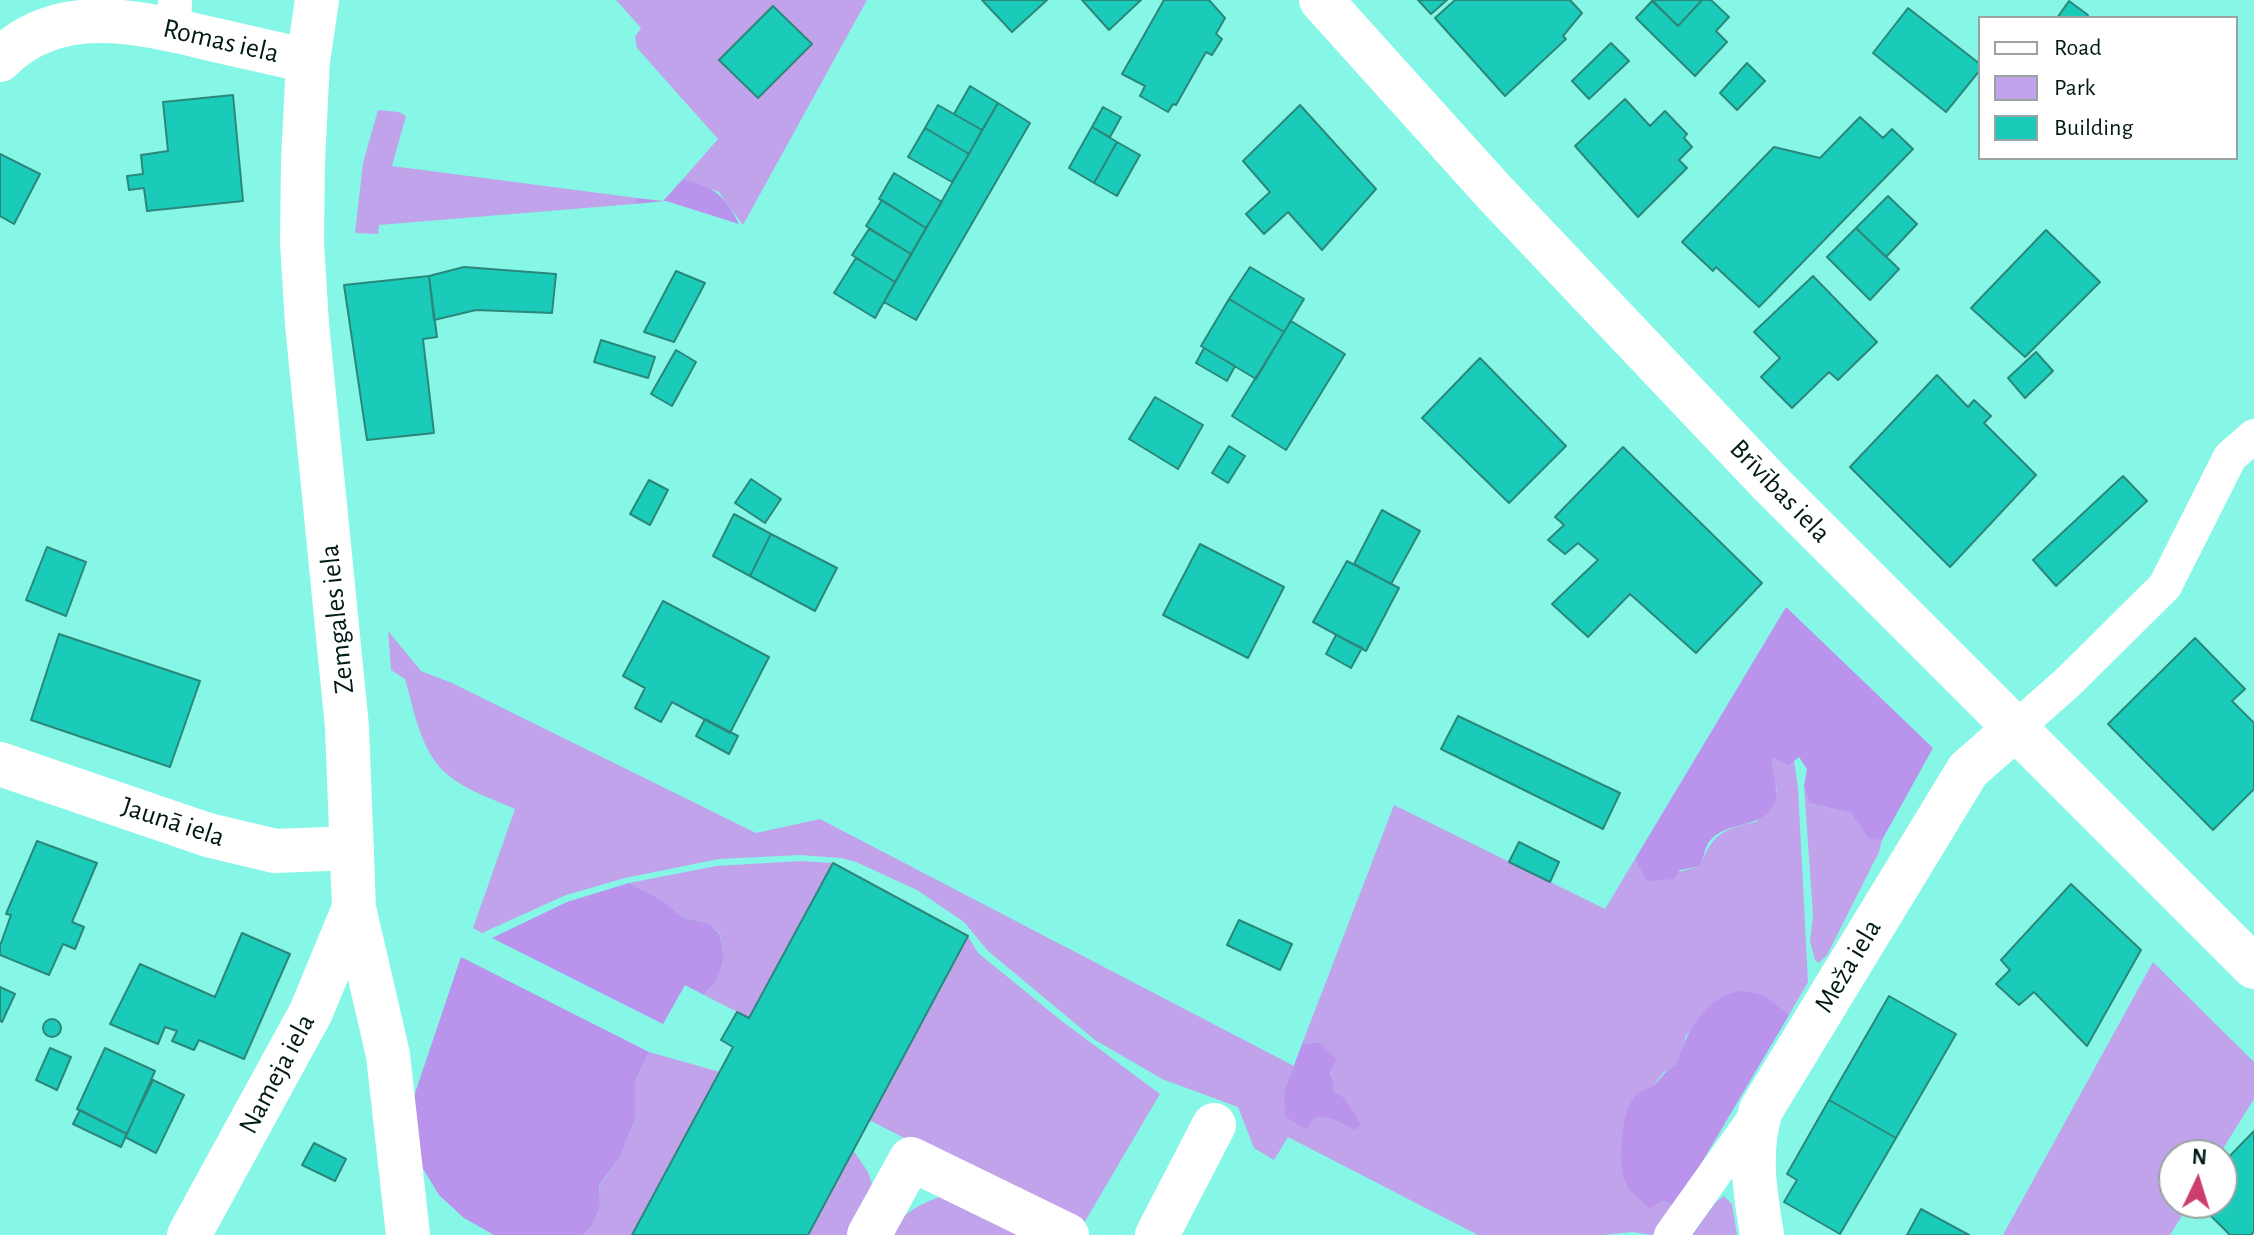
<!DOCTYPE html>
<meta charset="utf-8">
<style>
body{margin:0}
#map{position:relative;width:2254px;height:1235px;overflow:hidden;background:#86f7e7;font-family:"Alegreya Sans",sans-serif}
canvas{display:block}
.legend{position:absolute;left:1978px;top:16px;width:260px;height:144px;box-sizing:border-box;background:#fff;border:2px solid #9aa3a2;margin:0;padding:10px 14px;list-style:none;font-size:24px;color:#021a17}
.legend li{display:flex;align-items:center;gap:16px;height:40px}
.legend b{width:40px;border:2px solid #9aa3a2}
.north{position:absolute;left:2158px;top:1139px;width:80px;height:80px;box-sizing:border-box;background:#fff;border:2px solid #9aa3a2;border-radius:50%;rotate:4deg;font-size:22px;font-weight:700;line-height:32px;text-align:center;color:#021a17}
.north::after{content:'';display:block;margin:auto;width:28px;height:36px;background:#cb3f70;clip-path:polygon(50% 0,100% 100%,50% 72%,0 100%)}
</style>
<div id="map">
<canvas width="2254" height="1235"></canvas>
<ul class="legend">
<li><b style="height:10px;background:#fff"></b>Road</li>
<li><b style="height:22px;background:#c1a3eb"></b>Park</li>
<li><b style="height:22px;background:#1bcbb9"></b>Building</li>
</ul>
<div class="north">N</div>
</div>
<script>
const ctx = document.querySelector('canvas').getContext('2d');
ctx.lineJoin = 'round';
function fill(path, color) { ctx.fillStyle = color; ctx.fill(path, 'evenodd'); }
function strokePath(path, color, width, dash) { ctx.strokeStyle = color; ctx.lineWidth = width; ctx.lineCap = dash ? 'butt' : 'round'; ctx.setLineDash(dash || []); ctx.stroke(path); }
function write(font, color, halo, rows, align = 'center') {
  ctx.font = font + ' "Alegreya Sans",sans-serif'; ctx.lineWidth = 6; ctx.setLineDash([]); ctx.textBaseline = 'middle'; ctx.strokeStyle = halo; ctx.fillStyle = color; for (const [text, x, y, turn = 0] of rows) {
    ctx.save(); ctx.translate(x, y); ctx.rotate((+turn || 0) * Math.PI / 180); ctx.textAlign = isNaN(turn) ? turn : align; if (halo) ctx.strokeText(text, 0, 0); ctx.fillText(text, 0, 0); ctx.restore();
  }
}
const green = new Path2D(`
 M616 0H867L743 225 719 192 683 179 718 139 637 48 635 37 641 28Z
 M378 110 399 112 406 116 392 166 637 198 634 204 379 225 378 234 355 233 363 163Z
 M388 631 421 671 452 683 756 833 820 819 1294 1066 1284 1092 1316 1117 1333 1119 1354 1130C1351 1113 1349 1101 1333 1092L1334 1082 1319 1042 1302 1044 1394 805 1605 909 1635 859 1646 881 1700 866C1713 833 1723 829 1756 822L1777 790 1771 772 1773 758 1788 766 1794 761 1798 788 1808 982 1789 1015 1764 996 1714 1003 1686 1036 1676 1067 1664 1072 1653 1086 1661 1201 1676 1206 1652 1235 1632 1232 1602 1235H1478L1288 1137 1274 1160 1254 1148 1238 1107 1162 1079 1095 1040 988 951 964 922 917 890 856 862 841 858 799 855 719 859 625 878 566 895 482 933 473 928 515 809C493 799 467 791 448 775 421 754 414 710 405 679L391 670Z
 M1804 786 1809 803 1851 813 1869 838 1882 840 1879 852 1827 955 1819 963 1815 960 1810 941 1813 915Z
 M801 861 833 863 749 1018 704 995 718 978 724 957 720 934 710 924 682 917 662 900 629 883 716 866Z
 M968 936 978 953 1063 1022 1160 1094 1081 1228 869 1120Z
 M2153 962 2254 1062V1099L2219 1155H2174V1203H2190L2170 1235H2003Z
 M649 1052 720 1072 632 1235H582L592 1226 600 1206 599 1187 621 1155 635 1118V1081Z
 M853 1150 868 1172 873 1187 853 1235H808Z
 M1724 1196 1732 1204 1737 1235H1692L1716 1202Z
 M939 1197 958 1198 1030 1235H887C902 1215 915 1206 939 1197Z`);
const forest = new Path2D(`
 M683 179C714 188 725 194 739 224L666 201 634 204 637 198 663 201Z
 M1786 607 1933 748 1882 840 1869 839 1851 813 1809 803 1804 786 1807 769 1799 757 1788 766 1773 758C1770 774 1782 793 1773 806 1759 830 1726 820 1709 842 1705 848 1703 859 1700 866L1680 870 1674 879 1646 881 1635 859Z
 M629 883 662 900 682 917 710 924 720 935 724 957 718 978 704 995 685 985 663 1024 492 938 567 902Z
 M461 957 649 1052 635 1081V1118L621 1155 599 1186 600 1206 592 1226 582 1235H494L464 1218 439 1195 422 1167 413 1099Z
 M1744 991 1765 996 1789 1015 1676 1206 1662 1201 1650 1208C1640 1200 1630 1193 1625 1181 1618 1161 1621 1110 1636 1095 1640 1090 1648 1090 1653 1086 1663 1078 1662 1072 1676 1066 1685 1034 1707 993 1744 991Z
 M1319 1042 1336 1059 1330 1073 1334 1082 1333 1091 1344 1098 1361 1125 1354 1130 1333 1119 1316 1117 1306 1129 1286 1117 1284 1092 1302 1044Z`);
const building = new Path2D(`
 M982 0H1047L1012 32Z
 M1082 0H1141L1109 30Z
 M1164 0H1209L1225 18 1216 34 1222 39 1212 55 1206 52 1176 105 1173 104 1168 112 1140 96 1145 86 1122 74Z
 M1418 0H1447L1431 14Z
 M1455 0H1570L1582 13 1563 36 1566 39 1505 96 1435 18Z
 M1652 0H1702L1678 26Z
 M1702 0H1711L1729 17 1716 31 1727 42 1695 76 1636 18 1652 1 1678 26Z
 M2069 1 2088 15 2086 18H2057Z
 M773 6 812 44 758 98 719 60Z
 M1908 8 1980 64V70L1946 112 1873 53Z
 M1611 43 1629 61 1589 99 1572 81Z
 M1747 63 1765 81 1737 110 1720 93Z
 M970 86 998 103 982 130 954 114Z
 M233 95 243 201 147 211 144 188 129 190 127 176 143 174 141 155 168 151 163 102Z
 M1625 99 1650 126 1665 111 1687 134 1684 138 1692 147 1679 160 1687 168 1638 217 1575 146Z
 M998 103 1030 123 916 320 884 302Z
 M938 105 982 130 969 154 925 128Z
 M1300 105 1376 189 1322 250 1288 212 1264 234 1246 214 1270 192 1243 161Z
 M1103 107 1121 117 1110 137 1092 127Z
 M1860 117 1883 138 1892 129 1913 149 1759 307 1716 267 1713 271 1682 242 1774 147 1820 158Z
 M1092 127 1117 142 1094 183 1069 168Z
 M925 128 969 154 952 182 908 157Z
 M1117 142 1140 155 1117 196 1094 183Z
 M0 154 40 174 14 224 0 216Z
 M894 173 942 202 926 228 879 199Z
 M1888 196 1917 224 1886 257 1856 228Z
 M882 200 926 228 911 254 866 226Z
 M1856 228 1899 269 1870 300 1827 257Z
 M869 229 911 254 895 282 852 255Z
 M2046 230 2100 282 2025 357 1971 308Z
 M856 258 895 282 875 318 834 293Z
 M464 267 556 274 552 313 476 310 434 320 429 276Z
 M1250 267 1304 299 1284 332 1229 299Z
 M676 271 705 283 674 342 644 332Z
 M429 276 437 337 423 339 434 433 367 440 344 285Z
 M1813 276 1877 342 1838 380 1829 372 1792 408 1761 377 1780 358 1754 332Z
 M1229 299 1284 332 1256 379 1201 346Z
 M1291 321 1345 354 1286 450 1232 416Z
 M601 340 655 357 648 378 594 362Z
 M1204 348 1235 366 1227 381 1196 363Z
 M676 350 696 362 672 406 651 394Z
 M2036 352 2053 371 2025 398 2008 378Z
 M1480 358 1566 446 1509 503 1422 418Z
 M1937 375 1968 407 1974 400 1991 416 1984 423 2036 475 1950 567 1850 467Z
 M1155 397 1203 425 1178 469 1129 439Z
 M1229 446 1245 456 1228 483 1212 473Z
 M1623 447 1762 583 1696 653 1630 594 1588 637 1552 604 1598 560 1578 543 1565 554 1548 540 1564 525 1555 517Z
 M2123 476 2147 501 2056 586 2033 560Z
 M751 479 781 499 765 523 735 503Z
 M649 480 668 490 650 525 630 514Z
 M1382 510 1420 531 1391 584 1354 564Z
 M734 514 771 534 750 576 713 556Z
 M771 534 837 568 815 611 750 576Z
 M1200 544 1284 587 1248 658 1163 615Z
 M47 547 86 562 66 616 26 600Z
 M1347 561 1399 588 1366 651 1313 622Z
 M663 601 769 657 730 733 672 702 661 722 635 708 645 688 623 676Z
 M59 634 200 681 170 767 31 720Z
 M1336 635 1362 648 1351 668 1326 654Z
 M2195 638 2245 689 2232 701 2254 723V789L2213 830 2108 724Z
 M1458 716 1620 793 1603 829 1441 749Z
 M705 719 738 736 729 754 696 736Z
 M37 841 97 863 72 922 84 927 75 949 63 944 49 975 0 955V946L11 915 6 914Z
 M1519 842 1559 862 1550 882 1509 862Z
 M833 863 968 936 808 1235H632L733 1047 721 1040 737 1012 749 1018Z
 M2071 884 2141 950 2087 1046 2034 992 2019 1005 1996 984 2010 970 2001 960Z
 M1239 920 1292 944 1280 970 1227 945Z
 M242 933 290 954 244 1059 199 1040 194 1050 172 1041 177 1031 165 1027 158 1044 110 1024 140 964 215 997Z
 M0 987 15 994 2 1022 0 1021Z
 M1889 996 1956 1034 1896 1138 1829 1100Z
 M43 1028a9 9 0 1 1 18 0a9 9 0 1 1-18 0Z
 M50 1048 71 1057 57 1090 36 1080Z
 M105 1048 155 1071 127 1134 77 1109Z
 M153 1080 184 1095 156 1153 125 1137Z
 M1829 1100 1896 1138 1840 1234 1784 1202 1797 1180 1787 1174Z
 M80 1110 127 1134 121 1147 73 1124Z
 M2254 1131V1231L2251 1235H2230L2210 1215 2231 1193 2222 1185V1164Z
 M314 1143 346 1159 335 1181 302 1165Z
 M1921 1209 1969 1235H1907Z`);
const service = new Path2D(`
 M174 30 175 0
 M2016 728 2067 683 2165 586 2230 457 2254 436
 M1671 1235 1758 1113`);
const minor = new Path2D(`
 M0 60C57 1 141 22 211 39 243 46 276 54 308 61
 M0 764 208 835 275 851 352 848
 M869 1235 911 1159 1067 1235
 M1157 1235 1214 1125
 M1762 1235C1755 1192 1748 1152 1761 1110L1968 770 2016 728`);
const tertiary = new Path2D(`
 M317 0 308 61 303 161 302 242 307 324 347 727 354 908 388 1055 408 1235
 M189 1235 311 1012 354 908`);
const secondary = new Path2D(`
 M1321 0 1494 192 1772 485 2254 967`);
const streetNames = [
 ["Romas iela",221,41,13],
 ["Brīvības iela",1780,491,46],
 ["Zemgales iela",337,619,-96],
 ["Jaunā iela",173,822,18],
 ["Meža iela",1848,966,-59],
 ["Nameja iela",277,1074,-62]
];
fill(green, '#c1a3eb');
fill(forest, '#b993ec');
fill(building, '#1bcbb9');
strokePath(building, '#2c877b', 2);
strokePath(service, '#fff', 34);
strokePath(minor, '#fff', 44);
strokePath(tertiary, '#fff', 44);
strokePath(secondary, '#fff', 44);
write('28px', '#021a17', '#fff', streetNames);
</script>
